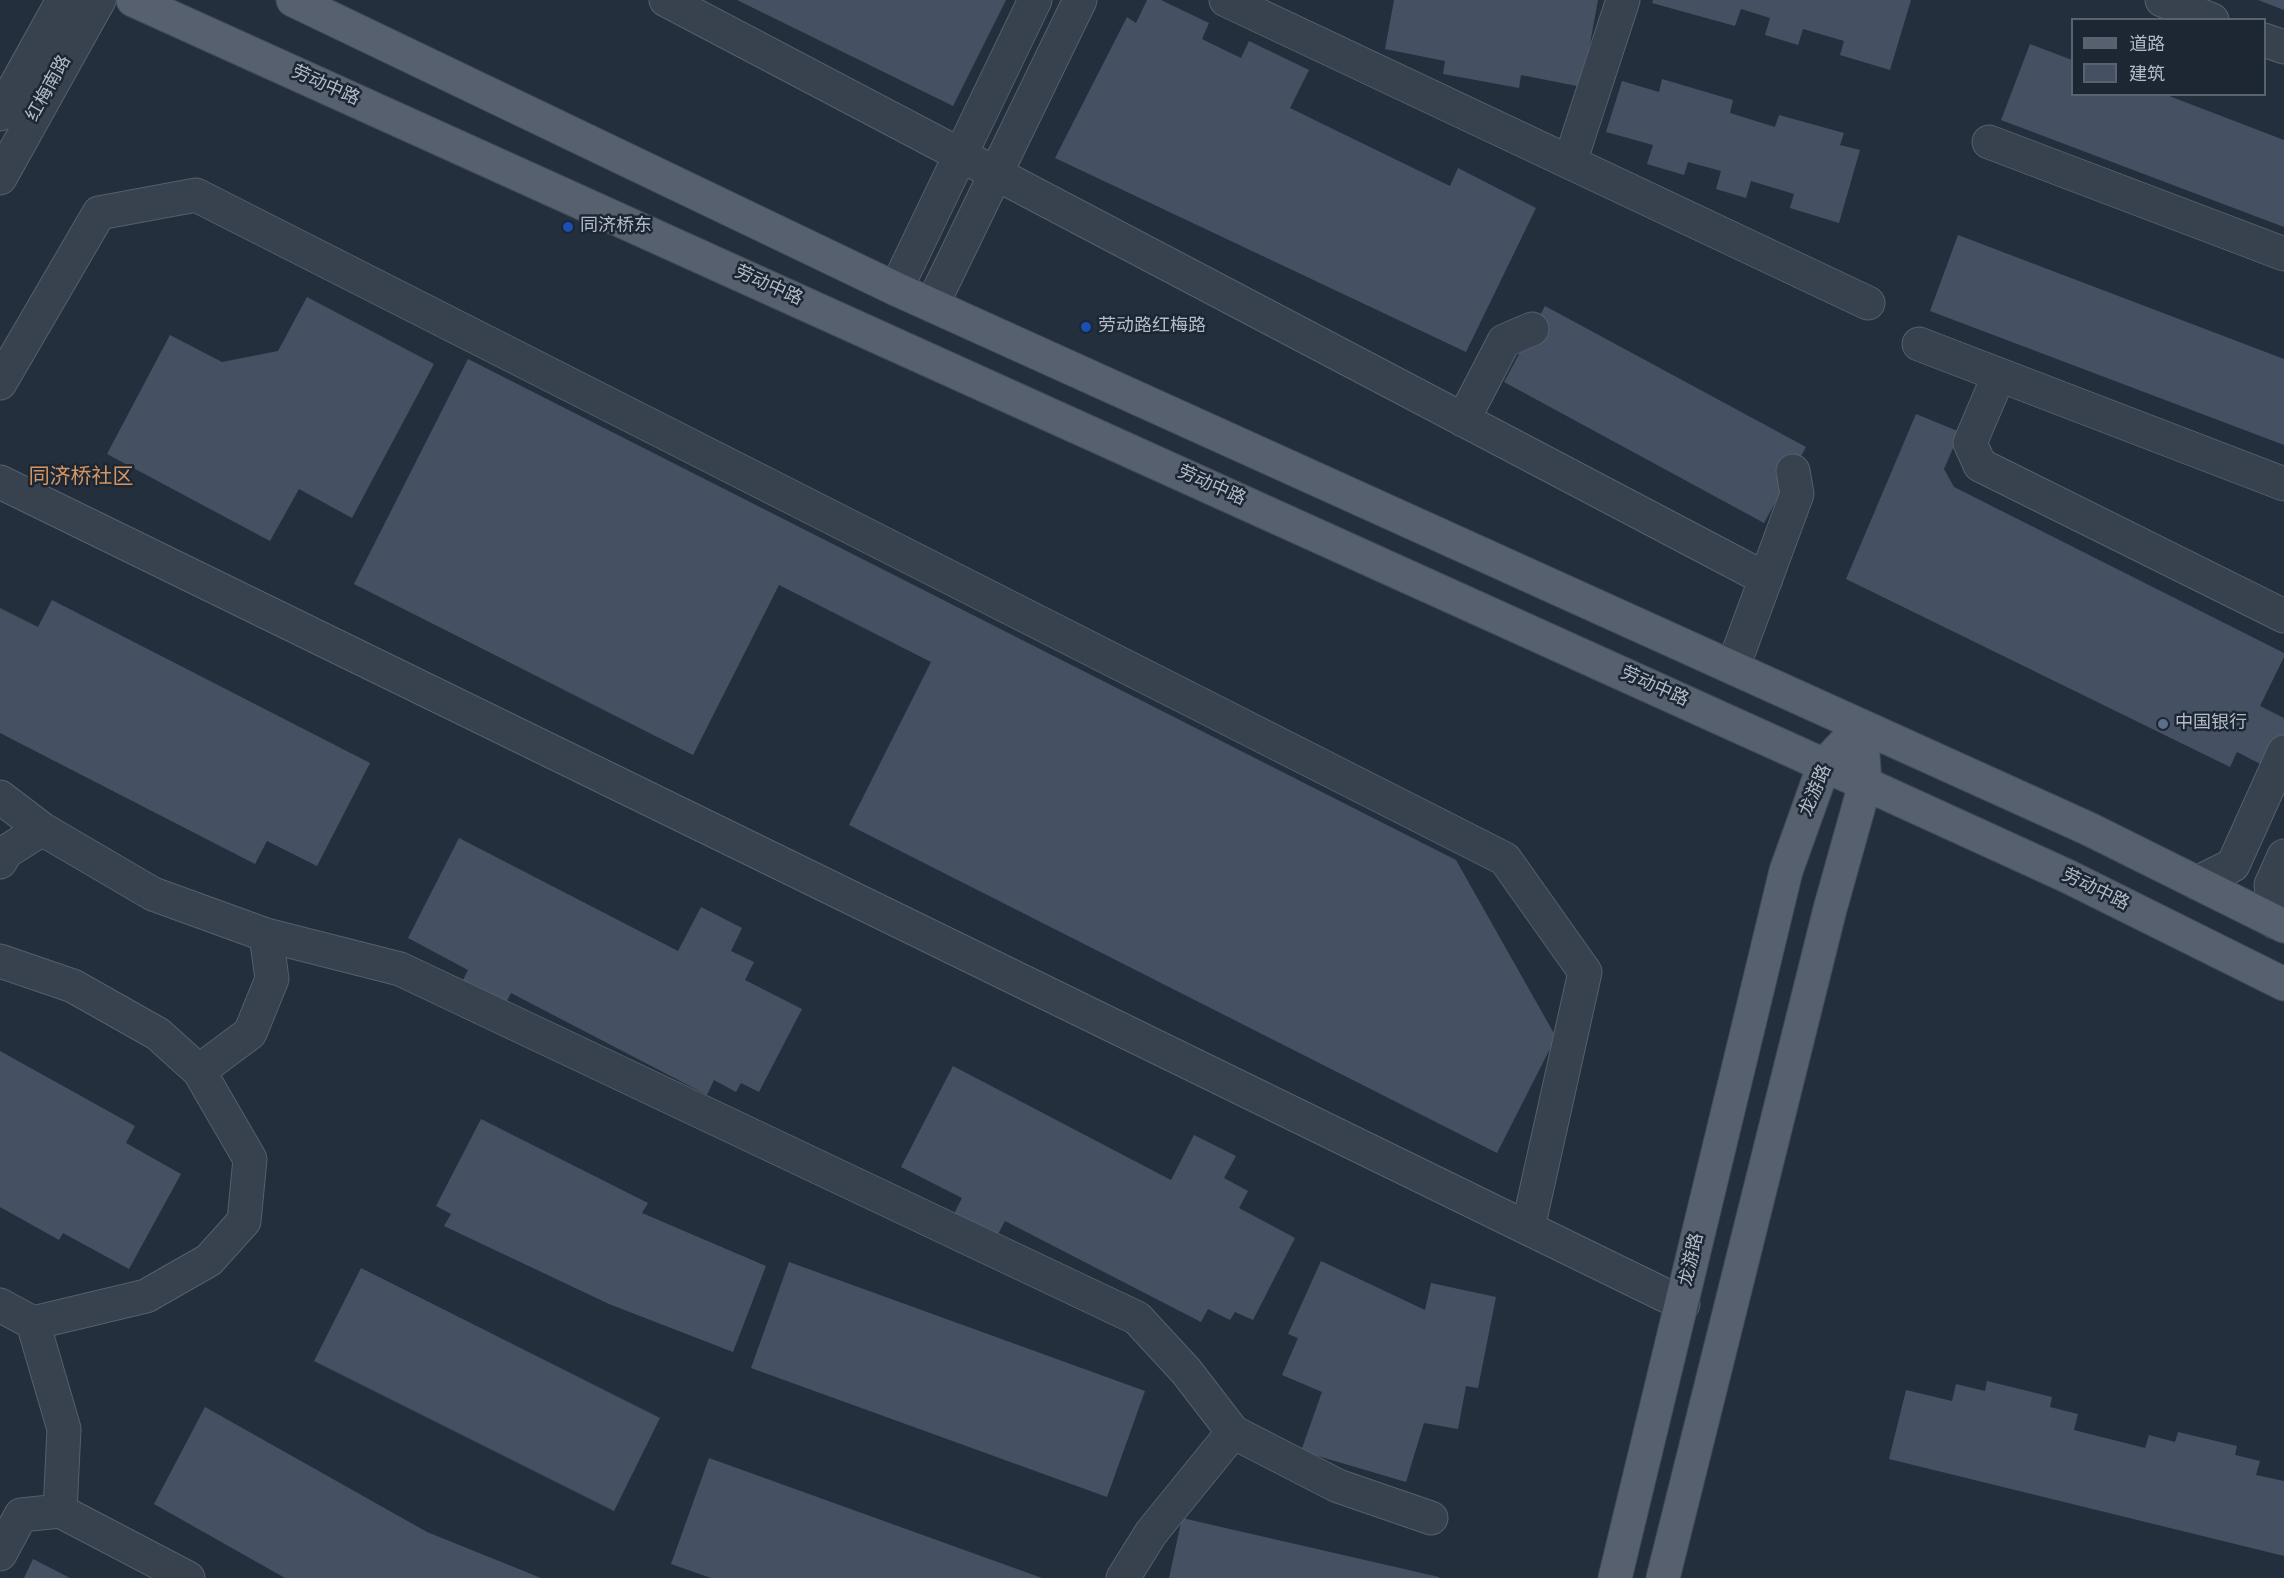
<!DOCTYPE html>
<meta charset="utf-8">
<style>
body{margin:0}
#map{position:relative;width:2284px;height:1578px;overflow:hidden;background:#242f3e;font-family:Overpass,"Noto Sans SC",sans-serif}
canvas{display:block}
.legend{position:absolute;left:2071px;top:18px;width:195px;height:78px;box-sizing:border-box;background:#1d2633;border:2px solid #59626f;margin:0;padding:8px 10px;list-style:none;font-size:18px;color:#b4bcc9}
.legend li{display:flex;align-items:center;gap:12px;height:30px}
.legend b{width:30px;border:2px solid #59626f}
</style>
<div id="map">
<canvas width="2284" height="1578"></canvas>
<ul class="legend">
<li><b style="height:8px;background:#56606e"></b>道路</li>
<li><b style="height:16px;background:#455162"></b>建筑</li>
</ul>
</div>
<script>
const ctx = document.querySelector('canvas').getContext('2d');
ctx.lineJoin = 'round';
function fill(path, color) { ctx.fillStyle = color; ctx.fill(path, 'evenodd'); }
function strokePath(path, color, width, dash) { ctx.strokeStyle = color; ctx.lineWidth = width; ctx.lineCap = dash ? 'butt' : 'round'; ctx.setLineDash(dash || []); ctx.stroke(path); }
function write(font, color, halo, rows, align = 'center') {
  ctx.font = font + ' Overpass,"Noto Sans SC",sans-serif'; ctx.lineWidth = 5; ctx.setLineDash([]); ctx.textBaseline = 'middle'; ctx.strokeStyle = halo; ctx.fillStyle = color; for (const [text, x, y, turn = 0] of rows) {
    ctx.save(); ctx.translate(x, y); ctx.rotate((+turn || 0) * Math.PI / 180); ctx.textAlign = isNaN(turn) ? turn : align; if (halo) ctx.strokeText(text, 0, 0); ctx.fillText(text, 0, 0); ctx.restore();
  }
}
const building = new Path2D(`
 M737 0H1006L953 106Z
 M1147 0H1161L1209 23 1202 39 1241 58 1249 41 1309 70 1290 108 1450 186 1458 168 1536 208 1466 352 1055 158 1127 17 1136 23Z
 M1394 0H1598L1582 87 1521 75 1519 88 1443 74 1445 61 1385 49Z
 M1653 0H1911L1890 70 1840 55 1844 41 1803 29 1798 45 1765 35 1770 18 1741 9 1735 26 1652 3Z
 M2258 0H2284V10Z
 M2030 44 2072 60V94H2164L2284 140V227L2001 120Z
 M1662 79 1733 100 1730 113 1775 127 1779 115 1844 133 1840 145 1860 150 1839 223 1790 208 1794 194 1751 181 1746 198 1716 189 1721 171 1688 162 1684 175 1647 164 1653 145 1606 132 1622 81 1659 92Z
 M1958 235 2284 359V445L1930 311Z
 M307 297 434 364 352 518 299 489 270 541 107 454 170 335 222 362 278 351Z
 M1545 306 1806 447 1764 523 1504 382Z
 M468 359 1456 860 1556 1037 1497 1153 849 825 931 662 779 585 693 755 354 584Z
 M1916 414 1960 432 1944 469 1954 487 2284 653V657L2260 706 2284 718V776L2237 752 2230 767 1846 579Z
 M52 600 370 763 317 866 267 841 255 864 0 733V608L38 627Z
 M459 838 678 951 701 907 742 928 731 951 754 962 745 980 802 1009 759 1092 741 1083 736 1092 714 1080 707 1095 511 993 502 1010 459 988 468 970 408 938Z
 M0 1051 135 1126 126 1143 181 1174 129 1269 63 1233 59 1240 0 1207Z
 M953 1066 1171 1180 1194 1135 1236 1156 1224 1178 1248 1191 1239 1208 1295 1238 1253 1320 1235 1312 1230 1320 1208 1309 1201 1322 1005 1221 996 1238 953 1216 962 1198 901 1167Z
 M481 1119 648 1203 642 1213 766 1266 733 1352 609 1304 444 1226 451 1214 436 1206Z
 M1321 1261 1425 1310 1431 1283 1496 1297 1478 1388 1466 1386 1458 1429 1424 1423 1406 1482 1301 1451 1322 1392 1282 1375 1298 1338 1288 1334Z
 M789 1262 1145 1391 1107 1497 751 1368Z
 M361 1268 660 1418 614 1511 314 1361Z
 M1987 1381 2052 1397 2050 1407 2078 1414 2074 1430 2145 1448 2149 1435 2175 1442 2178 1432 2237 1446 2235 1455 2260 1461 2256 1475 2284 1481V1556L1889 1459 1906 1390 1952 1401 1956 1384 1985 1391Z
 M205 1407 427 1532 541 1578H285L154 1504Z
 M709 1458 1042 1578H711L671 1564Z
 M1182 1518 1439 1577V1578H1169Z
 M33 1559 70 1578H24Z`);
const minor = new Path2D(`
 M666 0 1766 579
 M1226 0 1868 303
 M2162 0 2212 20
 M2264 40 2284 47
 M0 114 63 0
 M1989 142 2284 254
 M1570 162 1623 0
 M0 178 99 0
 M896 289 1035 0
 M932 305 1080 0
 M1919 344 2284 484
 M1999 375 1970 443 1980 465 2284 616
 M0 383 99 213 196 195 1505 859 1585 972 1528 1228
 M1463 420 1504 341 1532 329
 M0 482 1683 1304
 M1733 667 1797 494 1793 471
 M0 797 42 829 153 894 266 935 400 969 1137 1318 1186 1371 1233 1432 1338 1486 1431 1518
 M0 862 6 852 42 829
 M2197 883 2233 865 2284 752
 M2275 922 2271 885 2284 856
 M0 961 73 986 158 1034 199 1071 250 1159 244 1221 209 1260 146 1296 33 1323 0 1305
 M199 1071 250 1033 272 979 266 935
 M33 1323 64 1429 60 1511
 M0 1554 21 1515 60 1511 188 1578
 M1123 1578 1151 1533 1233 1432`);
const major = new Path2D(`
 M133 0 1824 765 2067 876 2284 984
 M293 0 896 289 2089 829 2284 926
 M1615 1578 1786 871 1824 765 1861 726
 M1663 1578 1830 909 1865 784 1861 726`);
const markers = [
 [568,227,6,"#1a4fb4"],
 [1086,327,6,"#1a4fb4"],
 [2163,724,6,"#5c6f8a"]
];
const streetNames = [
 ["劳动中路",325,87,24],
 ["红梅南路",50,89,-61],
 ["劳动中路",768,287,24],
 ["劳动中路",1211,487,24],
 ["劳动中路",1654,688,24],
 ["龙游路",1817,791,-67],
 ["劳动中路",2095,891,26],
 ["龙游路",1693,1260,-77]
];
const poiNames = [
 ["同济桥东",580,227],
 ["劳动路红梅路",1098,327],
 ["中国银行",2175,724]
];
const quarterNames = [
 ["同济桥社区",81,479]
];
fill(building, '#455162');
strokePath(minor, '#565f6c', 35);
strokePath(major, '#414a57', 35);
strokePath(minor, '#38414e', 33);
strokePath(major, '#56606e', 33);
for (const [x, y, r, color] of markers) { const dot = new Path2D(); dot.arc(x, y, r, 0, 2 * Math.PI); ctx.fillStyle = color; ctx.fill(dot); strokePath(dot, '#1d2633', 2); }
write('18px', '#b4bcc9', '#1d2633', streetNames);
write('18px', '#b4bcc9', '#1d2633', poiNames, 'left');
write('21px', '#d59563', '#1d2633', quarterNames);
</script>
